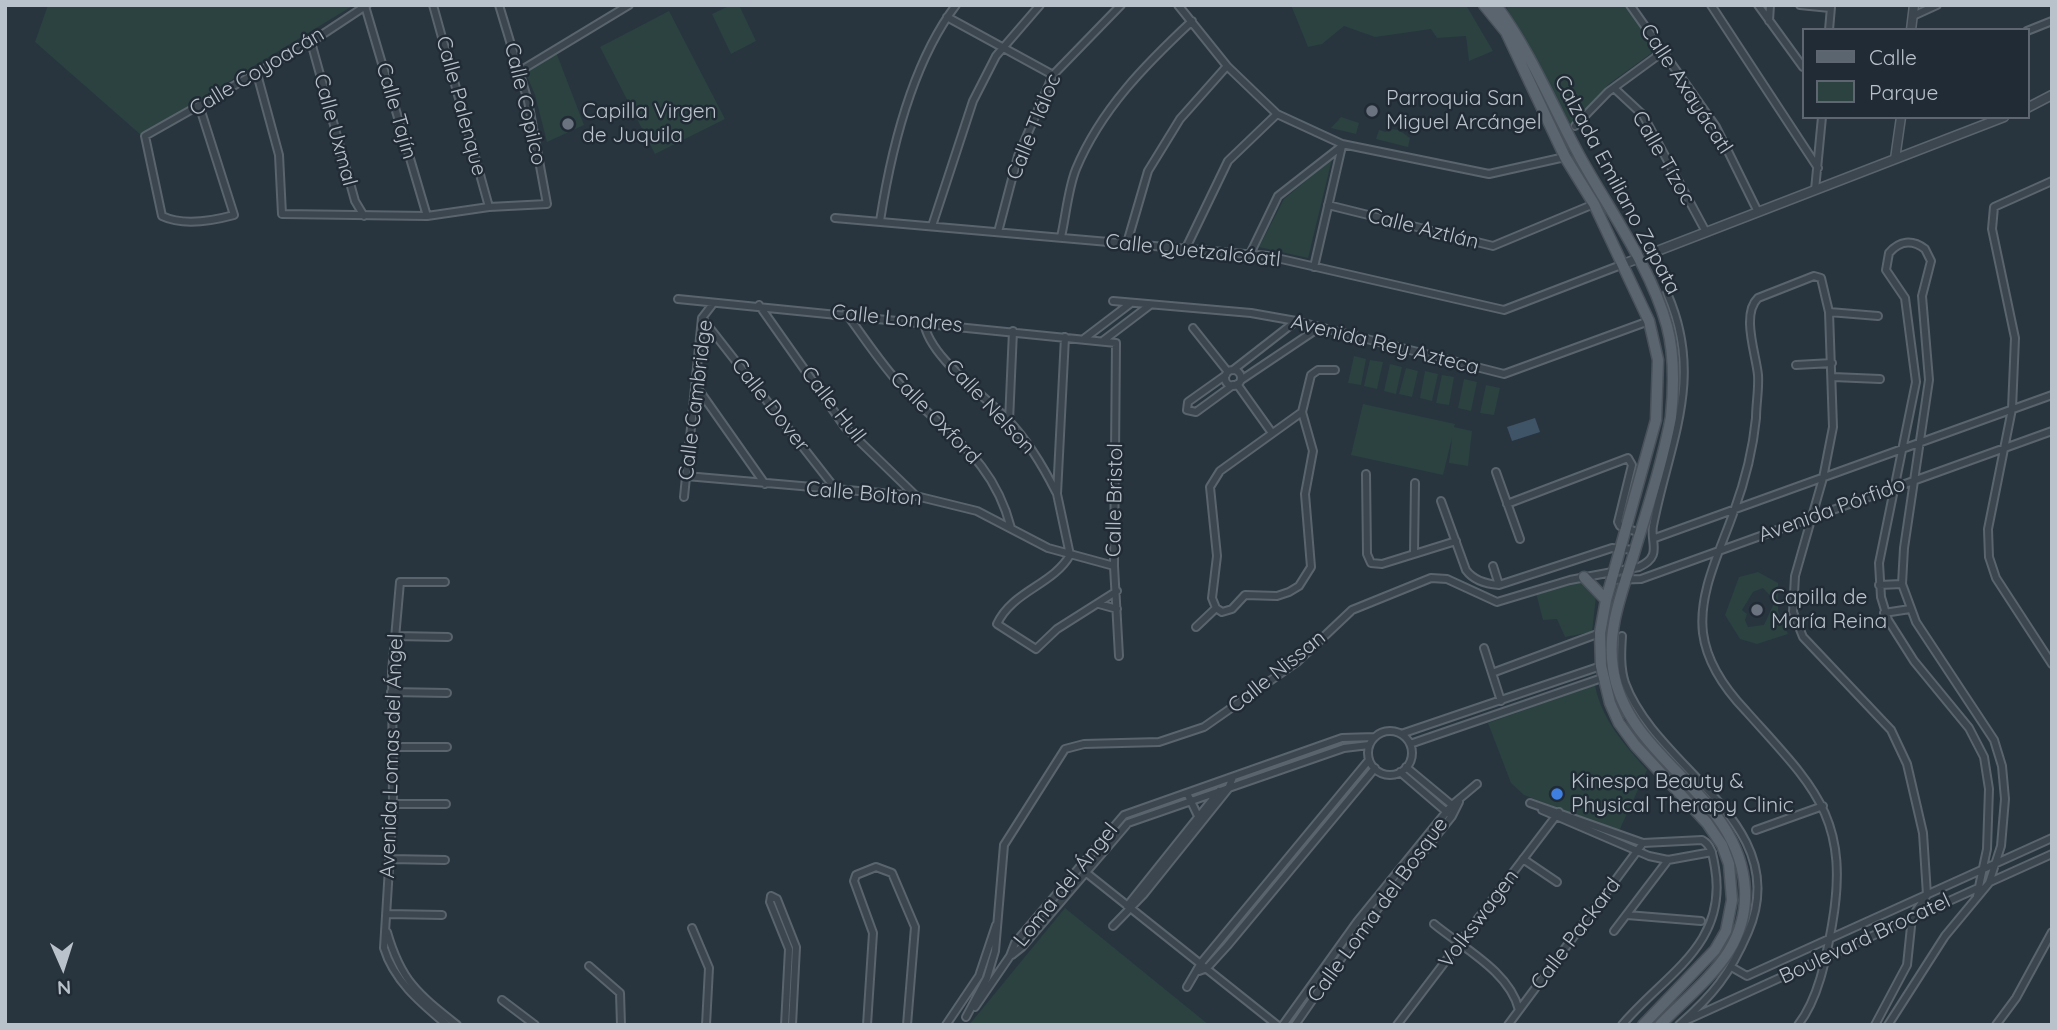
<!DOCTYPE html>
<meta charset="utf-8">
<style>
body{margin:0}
#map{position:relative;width:2057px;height:1030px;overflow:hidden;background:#28353f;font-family:Quicksand,sans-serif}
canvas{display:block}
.frame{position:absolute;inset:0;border:7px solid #b9c1ca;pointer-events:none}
.legend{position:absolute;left:1802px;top:28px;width:228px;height:91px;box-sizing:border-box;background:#212b35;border:2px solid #5e6771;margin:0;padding:9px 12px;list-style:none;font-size:21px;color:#b9c1ca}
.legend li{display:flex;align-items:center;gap:14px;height:35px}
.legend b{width:35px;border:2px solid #5e6771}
.north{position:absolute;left:28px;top:932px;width:70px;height:70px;-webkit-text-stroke:5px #212b35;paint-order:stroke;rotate:177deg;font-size:19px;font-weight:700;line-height:28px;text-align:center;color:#b9c1ca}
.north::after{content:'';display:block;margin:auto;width:24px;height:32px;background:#b9c1ca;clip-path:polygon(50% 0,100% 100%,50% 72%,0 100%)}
</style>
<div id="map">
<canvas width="2057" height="1030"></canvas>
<div class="frame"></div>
<ul class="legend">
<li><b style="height:9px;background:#5b656f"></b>Calle</li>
<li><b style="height:19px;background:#2b4241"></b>Parque</li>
</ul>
<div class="north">N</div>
</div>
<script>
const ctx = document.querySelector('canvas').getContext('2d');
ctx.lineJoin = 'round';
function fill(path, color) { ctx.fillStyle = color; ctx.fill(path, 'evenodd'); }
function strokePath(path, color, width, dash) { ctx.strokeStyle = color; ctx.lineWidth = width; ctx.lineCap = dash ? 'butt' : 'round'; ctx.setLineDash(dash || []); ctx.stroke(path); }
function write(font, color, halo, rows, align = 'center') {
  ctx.font = font + ' Quicksand,sans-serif'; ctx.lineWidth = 5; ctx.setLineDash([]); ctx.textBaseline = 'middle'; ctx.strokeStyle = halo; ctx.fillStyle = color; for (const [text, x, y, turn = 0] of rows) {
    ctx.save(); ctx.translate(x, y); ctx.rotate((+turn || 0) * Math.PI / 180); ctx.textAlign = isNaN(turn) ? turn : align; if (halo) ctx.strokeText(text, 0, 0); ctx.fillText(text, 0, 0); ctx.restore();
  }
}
const green = new Path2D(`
 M48 5H354L141 135 35 42Z
 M731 5H739L756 41 731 54 712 14Z
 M1291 5H1466L1493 51 1469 61 1466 36 1437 38 1431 29 1375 37 1344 26 1322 44 1308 47Z
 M1505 5H1631L1657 49 1609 84 1571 125Z
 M669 11 725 119 655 154 600 47Z
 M556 52 584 125 547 142 535 95 525 71Z
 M1341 117 1359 123 1356 134 1331 128Z
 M1390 129 1399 130 1410 138 1408 147 1376 139 1379 130 1386 132Z
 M1332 159 1308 258 1259 247 1284 199Z
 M1354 356 1366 359 1361 385 1348 383Z
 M1370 360 1383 362 1377 389 1364 386Z
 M1390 364 1402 367 1396 394 1384 391Z
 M1406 368 1418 371 1412 397 1399 394Z
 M1425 371 1438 374 1432 401 1420 398Z
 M1442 375 1454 377 1449 405 1436 403Z
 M1464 379 1477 382 1471 411 1458 408Z
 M1486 385 1500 388 1494 415 1480 413Z
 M1363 404 1455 424 1454 427 1472 431 1468 466 1449 463 1452 438 1443 475 1351 455Z
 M1758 572 1778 583V611L1788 634 1757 644 1740 639 1725 615 1739 577ZM1763 588 1775 601 1764 625 1748 627 1745 620 1747 614 1742 610 1753 592Z
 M1575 580 1589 584 1596 596 1592 632 1565 637 1557 619 1543 620 1536 593Z
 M1595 685C1601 719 1625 745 1647 770L1619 831 1524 795 1511 783 1488 723Z
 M1065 908 1209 1025H969Z`);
const water = new Path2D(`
 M1535 418 1540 432 1512 441 1507 427Z`);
const minor = new Path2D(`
 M433 5 489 207
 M1178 5 1227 66 1277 114 1342 144 1489 174 1565 157
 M1630 5 1716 127 1758 212
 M1711 5 1818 168
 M1758 5 1803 67
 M1800 5 1830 8
 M365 6 427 216
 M1913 16 1937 5
 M947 17 1053 75
 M1769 21 1770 5
 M1829 30 1831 7
 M2027 31 2052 21
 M311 42 355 201 364 216
 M520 71 629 5
 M257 74 279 155 282 214 427 216 489 207 547 204 528 101 499 5
 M1614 88 1643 115 1706 232
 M200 108 234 215C212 221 183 226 162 216L145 136 311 42 367 5
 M1575 126 1608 92 1664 51
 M2052 181 1994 207 1992 229 2015 338 2012 409 1988 529 1989 557 1996 578 2052 664
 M1815 190 1822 117
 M1328 205 1493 246 1594 204
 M835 218 1268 256 1504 310 1621 265
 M880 221C891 150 912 63 956 5
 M932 226 973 101 996 56 1040 5
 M998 232 1018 156 1053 75 1121 5
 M1061 237C1066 215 1068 189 1076 169 1101 109 1146 64 1192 21
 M1127 243 1148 171 1180 119 1227 66
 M1186 248 1228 161 1277 114
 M1250 254 1278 196 1342 146
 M1314 267 1342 146
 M678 299 1116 343 1114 566 1119 656
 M1113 301 1251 313 1296 321 1504 374 1649 321
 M759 305 845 427 916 496
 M1829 312 1878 316
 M846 313C865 339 883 367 905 390 951 438 993 459 1011 528
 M702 318 838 492
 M924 322C928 356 984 395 1008 420 1028 441 1043 466 1056 492
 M1193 328 1228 372
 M1065 337 1057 494 1070 555C1053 585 1012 591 997 624L1036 649 1057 629 1117 591
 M1085 338 1131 303
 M1104 340 1150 305
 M1796 365 1832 363
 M1233 370 1296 321
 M1225 378a8 8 0 1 1 16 0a8 8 0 1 1-16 0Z
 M1226 375 1188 402 1187 410 1196 412 1233 385
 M1833 377 1880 379
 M1241 380 1320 327
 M1237 384 1272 433
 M696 386 765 484
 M1302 412 1220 471 1210 487 1217 556 1212 598 1216 608 1222 612 1232 609 1245 595 1277 596 1289 592 1299 586 1311 567 1305 494 1313 451 1302 412 1311 375 1318 370H1335
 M1009 421 1013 331
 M1496 472 1520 539
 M1366 474 1367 554 1371 563 1382 564 1456 541
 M686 476 916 496 977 511 1048 548 1114 566
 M684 497 702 318 712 305
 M1441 501 1466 570C1474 581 1486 584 1499 585L1612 548 1635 550
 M1507 504 1628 458 1632 465 1618 522 1620 526 1640 533
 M1655 538 2052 395
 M1414 553 1415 483
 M1493 566 1499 585
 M1610 580 1641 579 2052 431
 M445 582H400L392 672 393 804 384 948C394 981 421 1003 447 1025
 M1879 585 1902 584
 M1099 604 1117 609
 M1884 613 1910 609
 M1196 627 1216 608
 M395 636 448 637
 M1622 636C1621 651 1620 668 1625 683 1657 770 1795 823 1748 932 1730 974 1713 995 1679 1025
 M1484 648 1501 701
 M1492 673 1600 633
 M391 692 447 693
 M1368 753a22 22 0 1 1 44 0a22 22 0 1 1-44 0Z
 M1401 734 1601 666
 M1410 744 1602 678
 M391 747H447
 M1406 767 1453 806
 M1400 772 1449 814
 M1187 793 1198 816
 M1530 803 1643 843 1702 840C1712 845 1713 857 1715 868 1728 945 1665 974 1622 1025
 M393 804H446
 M1542 810 1649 856 1668 860 1712 852
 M1756 830 1823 806
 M390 859 445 860
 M1523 859 1557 882
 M1084 871 1277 1025
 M1990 882 2052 854
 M771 896 777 899 796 947 792 1025
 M771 896 770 902 789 949 785 1025
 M1127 906 1219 791
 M387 914 442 915
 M1627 915 1701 921
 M1434 924C1463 948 1510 972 1519 1010
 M1113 926 1143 895 1228 789 1233 777
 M692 928 709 968 706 1025
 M1614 931 1668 860
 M387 932C401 981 418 994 457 1025
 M1012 955 1022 947 1128 823 1344 748 1369 745
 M589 966 620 993 621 1025
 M1733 968 1747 976 2052 838
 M1199 971 1207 968 1227 946 1375 768
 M1187 987 1201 963 1369 760
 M502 1000 535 1025
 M975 1007 1010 956 1015 943 1124 815 1342 738 1375 737
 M966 1017 987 978 995 951 1004 845 1065 749 1084 744 1159 742 1204 727 1297 662 1352 610 1431 578 1447 579 1497 602 1570 580 1639 567C1663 556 1650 543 1653 526 1669 443 1705 379 1667 293
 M1687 1020 1980 887
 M867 1025 873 933 854 881 856 875 876 867 892 873 915 927 907 1025
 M946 1025 979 976 996 925
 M1283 1025 1357 922 1452 805 1477 784
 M1295 1025 1363 927 1452 816 1459 802
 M1397 1025 1559 812
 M1508 1025 1643 843
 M1798 1025C1819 998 1826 958 1832 925 1851 817 1813 786 1746 711 1726 690 1707 664 1703 633 1698 592 1721 549 1734 511 1745 481 1753 449 1756 418 1756 404 1759 389 1758 375 1756 354 1741 314 1758 298L1814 276 1821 278 1829 312 1833 427 1823 478 1795 576 1793 612 1803 637 1891 730 1907 764 1923 833 1927 895 1912 917 1907 965 1875 1025
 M1888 1025 1945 936 1989 883 2001 846 2005 799 2002 766 1994 740 1916 622 1902 584 1904 548 1929 380 1922 296 1931 261 1925 249C1912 239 1899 241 1889 253L1886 270 1905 298 1916 382 1879 563 1881 597 1888 620 1914 661 1969 728 1984 757 1989 789 1987 849 1977 896
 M1996 1025 2016 998 2052 932`);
const tertiary = new Path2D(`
 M1911 30 1914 5
 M2027 108 2052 95
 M1895 159 1901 117
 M1621 265 2004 117`);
const primary = new Path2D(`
 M1484 5 1506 32 1565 157 1594 204 1649 321 1658 360 1656 420 1606 600 1600 633 1601 666 1610 703 1619 723 1635 745 1707 823 1722 845 1729 864 1732 900 1726 931 1715 950 1643 1025
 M1496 5C1530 51 1552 105 1579 155 1609 210 1650 265 1667 326 1675 356 1674 387 1671 417 1662 465 1646 513 1632 560 1621 595 1607 631 1613 668 1626 761 1740 792 1745 890 1746 912 1740 933 1729 951 1712 978 1682 1002 1660 1025
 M1584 577 1606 600`);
const markers = [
 [1372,111,7,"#6b7280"],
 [568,124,7,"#6b7280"],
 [1757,610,7,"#6b7280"],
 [1557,794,7,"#3f7fe0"]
];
const streetNames = [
 ["Calle Coyoacán",257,72,-31],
 ["Calle Axayácatl",1686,89,57],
 ["Calle Copilco",525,104,77],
 ["Calle Palenque",461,106,75],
 ["Calle Tajín",396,111,74],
 ["Calle Tláloc",1034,127,-68],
 ["Calle Uxmal",335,130,75],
 ["Calle Tízoc",1663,158,60],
 ["Calzada Emiliano Zapata",1617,185,62],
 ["Calle Aztlán",1423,229,14],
 ["Calle Quetzalcóatl",1193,251,6],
 ["Calle Londres",897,319,6],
 ["Avenida Rey Azteca",1385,345,14],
 ["Calle Cambridge",696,400,-83],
 ["Calle Dover",770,405,52],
 ["Calle Hull",833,405,52],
 ["Calle Nelson",990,407,47],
 ["Calle Oxford",935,418,46],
 ["Calle Bolton",864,494,5],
 ["Calle Bristol",1115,500,-89],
 ["Avenida Pórfido",1832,510,-20],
 ["Calle Nissan",1277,672,-39],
 ["Avenida Lomas del Ángel",392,756,-88],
 ["Loma del Ángel",1066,885,-51],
 ["Calle Loma del Bosque",1378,910,-54],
 ["Volkswagen",1479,919,-53],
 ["Calle Packard",1576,934,-53],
 ["Boulevard Brocatel",1865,939,-25]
];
const poiNames = [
 ["Parroquia San",1386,99],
 ["Miguel Arcángel",1386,123],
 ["Capilla Virgen",582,112],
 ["de Juquila",582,136],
 ["Capilla de",1771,598],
 ["María Reina",1771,622],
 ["Kinespa Beauty &",1571,782],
 ["Physical Therapy Clinic",1571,806]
];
fill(green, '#2b4241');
fill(water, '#405467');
strokePath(minor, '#5a646d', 10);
strokePath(tertiary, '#5a646d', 11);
strokePath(primary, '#49525b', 13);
strokePath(minor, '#3c464f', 6);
strokePath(tertiary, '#3c464f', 8);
strokePath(primary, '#5b656f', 10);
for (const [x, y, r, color] of markers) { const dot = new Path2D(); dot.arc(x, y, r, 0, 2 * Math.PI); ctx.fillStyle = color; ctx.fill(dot); strokePath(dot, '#212b35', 2.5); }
write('21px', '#b9c1ca', '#212b35', streetNames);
write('21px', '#b9c1ca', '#212b35', poiNames, 'left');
</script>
